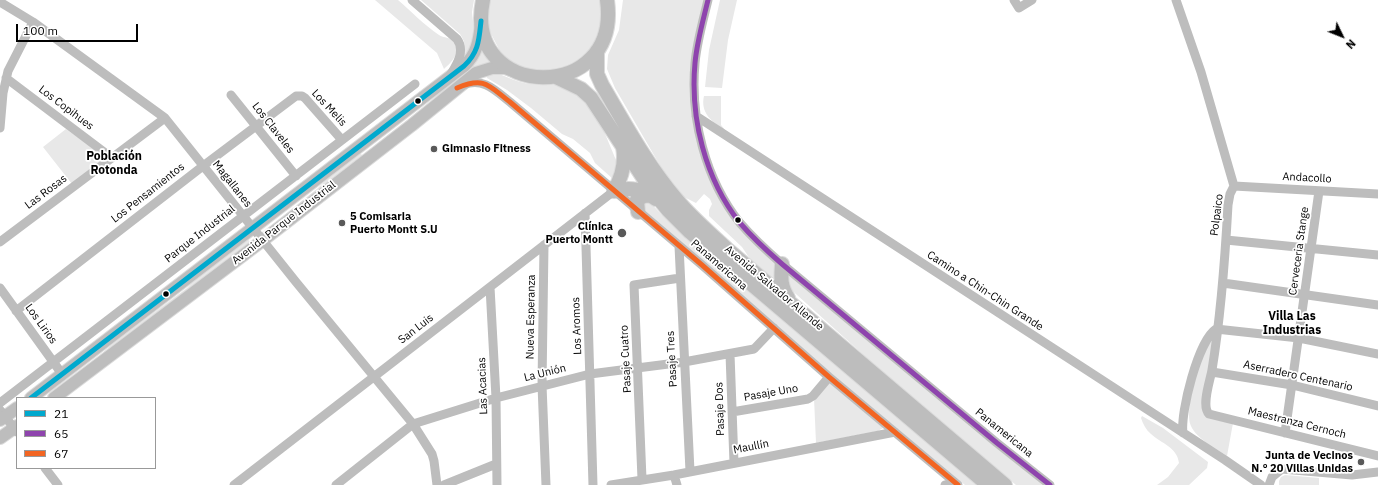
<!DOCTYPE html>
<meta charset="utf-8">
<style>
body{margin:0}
#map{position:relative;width:1378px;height:485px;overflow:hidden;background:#fff;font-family:"IBM Plex Sans",sans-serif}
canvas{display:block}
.legend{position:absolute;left:16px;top:397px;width:140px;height:72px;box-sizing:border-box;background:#fff;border:1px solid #999;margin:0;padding:5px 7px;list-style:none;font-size:12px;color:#000}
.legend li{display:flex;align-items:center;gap:8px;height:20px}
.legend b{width:20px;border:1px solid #999}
.north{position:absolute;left:1322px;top:16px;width:40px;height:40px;-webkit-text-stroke:3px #fff;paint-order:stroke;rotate:133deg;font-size:11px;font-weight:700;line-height:16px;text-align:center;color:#000}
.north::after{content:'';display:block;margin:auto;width:14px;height:18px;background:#000;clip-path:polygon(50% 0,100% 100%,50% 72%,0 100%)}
.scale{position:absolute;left:16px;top:24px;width:122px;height:18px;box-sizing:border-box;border:2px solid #000;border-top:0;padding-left:5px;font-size:12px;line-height:14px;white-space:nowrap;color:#000;-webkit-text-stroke:3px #fff;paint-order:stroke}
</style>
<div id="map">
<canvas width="1378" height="485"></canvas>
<ul class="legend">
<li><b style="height:5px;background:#00a9ce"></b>21</li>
<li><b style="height:5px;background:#8e44ad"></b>65</li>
<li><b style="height:5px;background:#f26522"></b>67</li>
</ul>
<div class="north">N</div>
<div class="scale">100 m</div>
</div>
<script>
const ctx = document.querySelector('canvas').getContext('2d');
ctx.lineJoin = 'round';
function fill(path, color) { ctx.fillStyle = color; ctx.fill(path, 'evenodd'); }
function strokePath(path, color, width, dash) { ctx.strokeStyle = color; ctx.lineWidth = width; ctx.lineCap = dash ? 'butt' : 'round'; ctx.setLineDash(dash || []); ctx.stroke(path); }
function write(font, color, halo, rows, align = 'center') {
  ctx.font = font + ' "IBM Plex Sans",sans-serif'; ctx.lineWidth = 3.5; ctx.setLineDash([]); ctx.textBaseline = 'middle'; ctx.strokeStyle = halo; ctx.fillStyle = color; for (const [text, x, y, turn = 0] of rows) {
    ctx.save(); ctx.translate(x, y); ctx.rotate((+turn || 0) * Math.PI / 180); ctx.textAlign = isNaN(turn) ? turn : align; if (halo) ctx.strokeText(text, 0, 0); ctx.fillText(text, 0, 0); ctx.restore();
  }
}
const green = new Path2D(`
 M375 0H398C411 11 424 25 439 35 443 38 452 37 455 43 460 54 451 63 444 69L437 53Z
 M421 0H474L472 12 475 40 461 63C466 52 467 44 460 34Z
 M489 0H602L604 22 594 47 575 65 550 73 524 70 502 55 488 28Z
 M623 0H704L691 107 693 122 698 143 711 182 776 264 777 283 752 262 742 247 709 216V210L712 204 710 199 704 194 696 203 684 197 665 174 615 88 607 69 608 55 619 30Z
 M720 0H737L728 40 722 88 705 87 709 50Z
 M481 51 492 63 477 66 375 147V145L438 96C451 81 475 69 481 51Z
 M496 73C508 77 519 83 531 84 541 86 552 83 561 86 595 97 604 133 617 162L618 165 613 179 595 163 590 153 573 139 562 134 531 108 507 90 487 78 486 75Z
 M704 96H721V125L725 130C712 122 700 113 704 96Z
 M66 129 103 155 104 158 102 161 72 184 43 147Z
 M359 153 364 156 267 231V229L318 188 336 170Z
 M640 201H649C667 221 693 246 715 261L979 485H965L833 375 641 208Z
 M247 239 251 242 96 360 114 342 187 288 194 280Z
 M787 274 979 434 1044 485H1016L872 363 856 348 787 286Z
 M1213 335 1204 405 1233 423 1227 456C1215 448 1197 439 1191 426 1184 412 1198 362 1205 348 1207 344 1211 340 1213 335Z
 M829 381 883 428 878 431 816 443 814 398Z
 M1142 416 1163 428 1208 462 1207 468 1189 485H1157L1168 477 1179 463C1177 447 1162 444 1151 434 1146 430 1143 424 1141 418Z
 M1285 475 1319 478V485H1279V481L1281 477Z`);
const minor = new Path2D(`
 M412 0 457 39C465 50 458 63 451 74
 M708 0C703 21 697 41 695 63 690 118 705 179 740 223 753 238 767 251 782 264L997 443 1050 485
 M1014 0 1019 8 1032 0
 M1176 0 1201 72 1234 186 1230 194 1228 205C1225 260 1221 315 1212 370 1210 381 1201 406 1209 414L1378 456
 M0 2 33 22 165 118 296 282 413 424 432 454 434 461 437 485
 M6 78 112 158
 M463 85C483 77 495 90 510 102L702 265 829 377 958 485
 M231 95 296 176
 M696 116 1225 460 1261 485
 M0 128 3 93 8 71 33 22
 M1234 186 1378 194
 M585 213 593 485
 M1226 240 1378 255
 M0 242 165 118
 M544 245 542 385 546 485
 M679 246 690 471
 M1223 283 1378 305
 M490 287 496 398 497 485
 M0 288 62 374
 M16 311 203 166 296 96H302L305 98 342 140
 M730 354 734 463
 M1212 372 1292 385 1378 406
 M0 403 415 84
 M0 410 17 432
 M732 412 808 399 813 396 829 377
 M1183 433C1180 413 1198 341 1216 329L1299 338 1378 354
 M1285 433 1319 191
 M45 468 58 485
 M674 475 677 485
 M642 479 634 285 680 278
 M234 485 614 191
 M336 485 413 424 496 398 590 374 684 362 754 349 774 328
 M444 485 496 464
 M611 485 674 475 895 432
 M945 485 955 483
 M1269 485 1272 477 1282 469 1352 475 1378 472`);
const major = new Path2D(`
 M31 398 464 66C477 54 479 41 481 24
 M54 398 262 241 412 125 476 73 492 68H505L514 71
 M0 420 17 408
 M0 438 17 426`);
const highway = new Path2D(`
 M483 0C462 101 622 105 607 0
 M597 51V74L602 85C625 124 647 165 677 200 692 218 710 233 727 249L1005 485
 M556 77 581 89 591 98 650 188 668 210 690 232 988 485
 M614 191C631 187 642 189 656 199
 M614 191C622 177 626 163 623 147
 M638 212 637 200 644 196 651 195
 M782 264C781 278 780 285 788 298`);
const bus1 = new Path2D(`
 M31 398 464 66C479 52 479 39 481 21`);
const bus2 = new Path2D(`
 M708 0C703 21 697 41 695 63 690 118 705 179 740 223 753 238 767 251 782 264L997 443 1050 485`);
const bus3 = new Path2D(`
 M457 88C485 76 489 86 510 102L702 265 829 377 958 485`);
const markers = [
 [418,101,3.5,"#000"],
 [434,149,4,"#595959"],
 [738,220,3.5,"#000"],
 [342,223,4,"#595959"],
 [622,233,5,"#595959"],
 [166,294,3.5,"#000"],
 [1361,462,4,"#595959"]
];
const streetNames = [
 ["Los Copihues",66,108,37],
 ["Los Melis",329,108,47],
 ["Los Claveles",273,128,52],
 ["Andacollo",1307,178,3],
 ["Magallanes",232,184,52],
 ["Las Rosas",46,192,-37],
 ["Los Pensamientos",148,193,-38],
 ["Polpaico",1217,215,-83],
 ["Avenida Parque Industrial",284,223,-38],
 ["Parque Industrial",200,234,-38],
 ["Cerveceria Stange",1299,251,-82],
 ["Panamericana",719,265,41],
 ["Avenida Salvador Allende",774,288,40],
 ["Camino a Chin-Chin Grande",985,291,33],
 ["Nueva Esperanza",531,317,-89],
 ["Los Lirios",41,324,54],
 ["Los Aromos",577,326,-92],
 ["San Luis",416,329,-38],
 ["Pasaje Cuatro",626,359,-93],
 ["Pasaje Tres",672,359,-93],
 ["La Unión",545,373,-14],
 ["Aserradero Centenario",1298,376,12],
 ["Las Acacias",483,386,-92],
 ["Pasaje Uno",771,393,-10],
 ["Pasaje Dos",720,409,-92],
 ["Maestranza Cernoch",1297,423,14],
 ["Panamericana",1004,433,39],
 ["Maullín",751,447,-11]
];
const poiNames = [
 ["Gimnasio Fitness",442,149],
 ["5 Comisaria",350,217],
 ["Puerto Montt S.U",350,230],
 ["Clínica",613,227,"right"],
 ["Puerto Montt",613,240,"right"],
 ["Junta de Vecinos",1353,456,"right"],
 ["N.º 20 Villas Unidas",1353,469,"right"]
];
const neighbourhoodNames = [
 ["Población",114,157],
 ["Rotonda",114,171],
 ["Villa Las",1292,317],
 ["Industrias",1292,331]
];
fill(green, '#e8e8e8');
strokePath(major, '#dbdbdb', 14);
strokePath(highway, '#dbdbdb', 16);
strokePath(minor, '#bdbdbd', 9);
strokePath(major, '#bdbdbd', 12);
strokePath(highway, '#bdbdbd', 14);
strokePath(bus1, '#00a9ce', 5);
strokePath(bus2, '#8e44ad', 5);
strokePath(bus3, '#f26522', 5);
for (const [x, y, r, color] of markers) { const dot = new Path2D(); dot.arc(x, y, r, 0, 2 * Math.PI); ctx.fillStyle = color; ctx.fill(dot); strokePath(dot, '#fff', 1.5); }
write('11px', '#000', '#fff', streetNames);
write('bold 11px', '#000', '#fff', poiNames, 'left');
write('bold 12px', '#000', '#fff', neighbourhoodNames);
</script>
